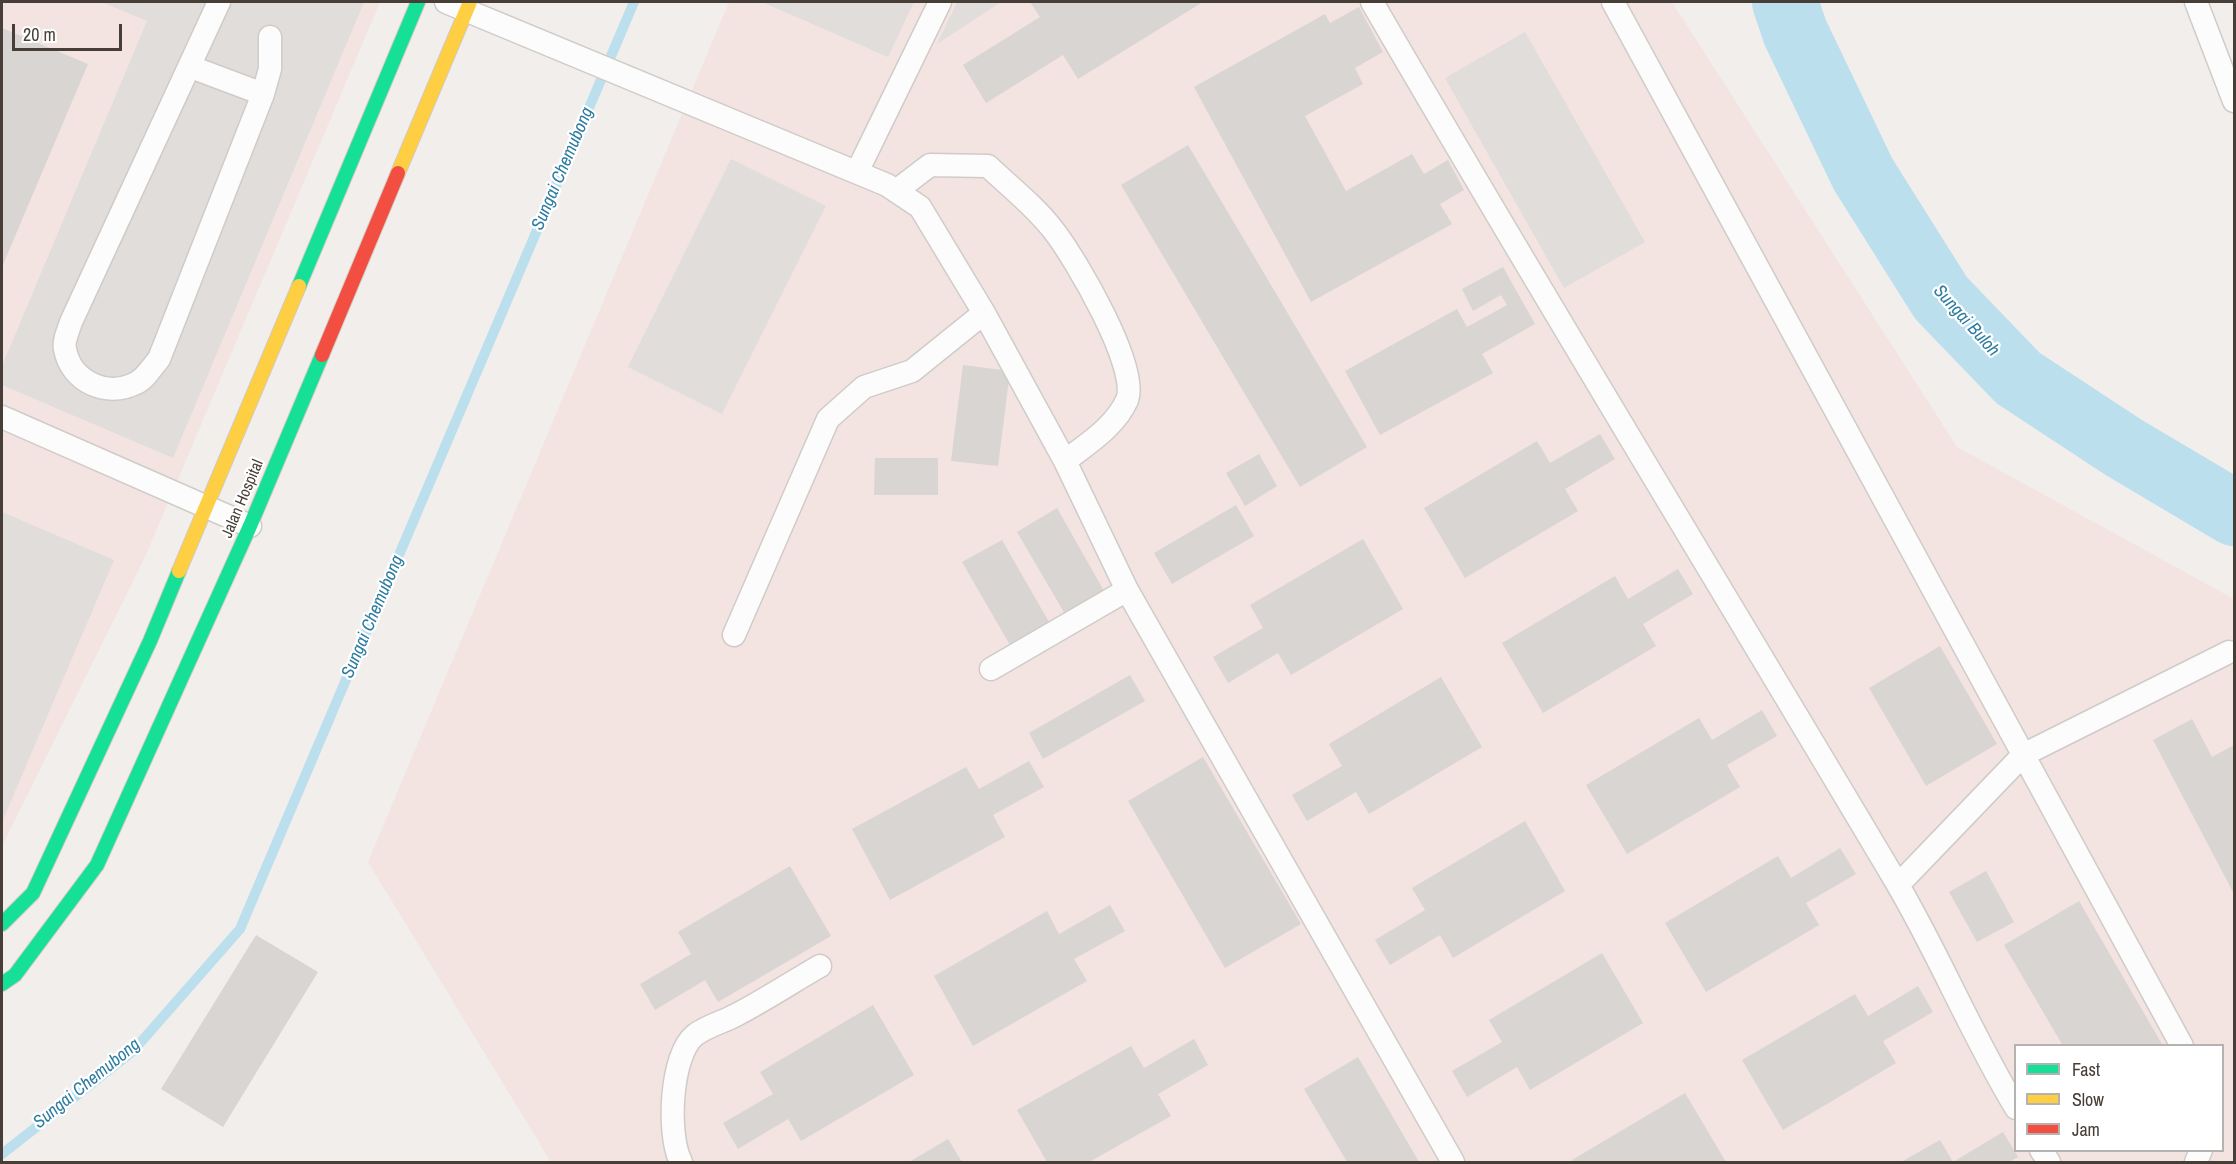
<!DOCTYPE html>
<style>
body{margin:0}
#map{position:relative;width:2236px;height:1164px;overflow:hidden;background:#f1eeeb;font-family:"Archivo Narrow",sans-serif}
canvas{display:block}
.frame{position:absolute;inset:0;border:3px solid #473f37;pointer-events:none}
.legend{position:absolute;left:2014px;top:1044px;width:210px;height:108px;box-sizing:border-box;background:#fff;border:2px solid #b5b2af;margin:0;padding:8px 10px;list-style:none;font-size:18px;color:#473f37}
.legend li{display:flex;align-items:center;gap:12px;height:30px}
.legend b{width:30px;border:2px solid #b5b2af}
.scale{position:absolute;left:12px;top:24px;width:110px;height:27px;box-sizing:border-box;border:3px solid #473f37;border-top:0;padding-left:8px;font-size:18px;line-height:21px;white-space:nowrap;color:#473f37;-webkit-text-stroke:4px #fff;paint-order:stroke}
</style>
<div id="map">
<canvas width="2236" height="1164"></canvas>
<div class="frame"></div>
<ul class="legend">
<li><b style="height:8px;background:#16e098"></b>Fast</li>
<li><b style="height:8px;background:#ffcf43"></b>Slow</li>
<li><b style="height:8px;background:#f24e42"></b>Jam</li>
</ul>
<div class="scale">20 m</div>
</div>
<script>
const ctx = document.querySelector('canvas').getContext('2d');
ctx.lineJoin = 'round';
function fill(path, color) { ctx.fillStyle = color; ctx.fill(path, 'evenodd'); }
function strokePath(path, color, width, dash) { ctx.strokeStyle = color; ctx.lineWidth = width; ctx.lineCap = dash ? 'butt' : 'round'; ctx.setLineDash(dash || []); ctx.stroke(path); }
function write(font, color, halo, rows, align = 'center') {
  ctx.font = font + ' "Archivo Narrow",sans-serif'; ctx.lineWidth = 4.5; ctx.setLineDash([]); ctx.textBaseline = 'middle'; ctx.strokeStyle = halo; ctx.fillStyle = color; for (const [text, x, y, turn = 0] of rows) {
    ctx.save(); ctx.translate(x, y); ctx.rotate((+turn || 0) * Math.PI / 180); ctx.textAlign = isNaN(turn) ? turn : align; if (halo) ctx.strokeText(text, 0, 0); ctx.fillText(text, 0, 0); ctx.restore();
  }
}
const medical = new Path2D(`
 M2 2H380L145 557 2 846Z
 M729 2H1672L1957 447 2234 599V1162H551L368 862ZM2016 1046H2222V1150H2016Z`);
const parking = new Path2D(`
 M102 2H364L173 458 2 385V366L147 21Z
 M762 2H914L888 57Z
 M957 2H1001L937 44Z
 M1525 32 1645 242 1564 288 1445 78Z
 M731 159 826 206 722 414 628 367Z
 M2 512 114 560 2 822Z`);
const stream = new Path2D(`
 M2 1154 133 1051 240 929 634 2`);
const river = new Path2D(`
 M1785 2 1795 32 1863 174 1941 298 2018 378 2123 447 2234 513`);
const building = new Path2D(`
 M1030 2H1203L1078 79 1063 55 986 103 963 65 1040 17Z
 M1359 7 1383 52 1355 68 1363 84 1305 116 1346 191 1412 154 1424 174 1448 160 1464 190 1440 204 1452 224 1311 302 1194 87 1325 14 1330 23Z
 M2 28 88 64 2 267Z
 M1188 145 1367 447 1300 487 1121 185Z
 M1503 267 1535 324 1482 354 1493 373 1380 435 1345 371 1457 309 1467 327 1507 305 1501 295 1473 311 1462 289Z
 M963 365 1010 371 998 466 951 461Z
 M1600 434 1615 459 1565 489 1578 511 1465 578 1424 508 1537 441 1550 463Z
 M1259 454 1277 486 1245 506 1226 473Z
 M875 458H938V495H874Z
 M1236 505 1254 536 1172 584 1154 553Z
 M1057 508 1104 591 1065 614 1017 532Z
 M1363 539 1403 609 1291 675 1278 653 1228 683 1213 657 1263 628 1250 605Z
 M1002 540 1049 622 1010 645 962 562Z
 M1678 569 1693 594 1643 624 1656 646 1543 713 1502 643 1615 576 1628 599Z
 M1940 646 1997 744 1926 786 1869 688Z
 M1130 675 1145 701 1043 759 1029 733Z
 M1441 677 1482 747 1369 814 1356 792 1307 821 1292 795 1342 766 1329 744Z
 M1762 710 1777 736 1727 765 1740 787 1627 854 1586 785 1699 718 1712 740Z
 M2192 719 2212 757 2234 745V894L2153 740Z
 M1203 757 1301 924 1225 968 1128 801Z
 M1029 761 1044 787 993 815 1005 837 890 900 852 829 966 767 979 789Z
 M1525 821 1565 891 1453 958 1440 935 1390 965 1375 940 1425 910 1412 888Z
 M1840 848 1856 874 1806 903 1819 925 1706 992 1665 923 1778 856 1791 878Z
 M790 866 831 936 718 1002 705 980 655 1010 640 984 691 954 678 932Z
 M1986 871 2014 922 1977 942 1949 892Z
 M2079 901 2163 1046H2063L2004 945Z
 M1110 905 1125 931 1074 959 1087 981 973 1046 934 976 1047 911 1059 934Z
 M256 935 318 972 223 1127 161 1089Z
 M1602 953 1643 1023 1530 1090 1517 1067 1467 1097 1452 1071 1502 1042 1489 1020Z
 M1918 986 1933 1012 1883 1041 1896 1063 1783 1130 1742 1060 1855 994 1868 1016Z
 M873 1005 914 1075 801 1141 788 1119 738 1149 723 1123 773 1094 760 1072Z
 M1194 1039 1208 1065 1158 1094 1171 1116 1089 1162H1047L1017 1110 1131 1046 1144 1068Z
 M1358 1057 1419 1162H1347L1304 1089Z
 M1685 1093 1726 1162H1574L1572 1160Z
 M2003 1132 2018 1157 2009 1162H1901L1940 1140 1953 1162Z
 M948 1139 962 1162H909Z`);
const lane = new Path2D(`
 M219 2 71 322C69 329 63 341 65 349 71 382 107 398 136 383 145 379 152 367 159 359L263 94 270 69V37
 M446 2 887 185 920 207 984 313 1065 461 1127 590 1453 1162
 M1372 2C1543 297 1721 587 1895 880 1939 954 1971 1034 2016 1108
 M1613 2 2182 1046
 M2196 2 2234 101
 M191 67 263 94
 M857 172 940 2
 M896 191 930 165 988 166C1010 187 1036 207 1054 231 1075 258 1140 368 1127 400 1115 427 1087 444 1065 461
 M2 417 250 526
 M734 635 828 419 864 387 912 371 984 313
 M991 669 1127 590
 M1898 885 2023 755 2229 652
 M2041 1150 2049 1162
 M681 1162C667 1136 670 1055 695 1035 707 1026 723 1022 736 1015 765 1000 792 982 820 966
 M2196 1162 2201 1150`);
const fast = new Path2D(`
 M299 286 418 2
 M2 924 33 893 150 641 179 571
 M2 984 15 975 97 865 250 526 322 355`);
const slow = new Path2D(`
 M398 173 470 2
 M179 571 299 286`);
const jam = new Path2D(`
 M322 355 398 173`);
const streetNames = [
 ["Jalan Hospital",243,499,-67]
];
const waterNames = [
 ["Sungai Chemubong",563,169,-67],
 ["Sungai Buloh",1966,321,48],
 ["Sungai Chemubong",373,617,-67],
 ["Sungai Chemubong",87,1084,-39]
];
fill(medical, '#f3e4e2');
fill(parking, '#e0ddda');
strokePath(stream, '#bcdfee', 10);
strokePath(river, '#bcdfee', 66);
fill(building, '#d9d5d2');
strokePath(lane, '#cfccc8', 25);
strokePath(fast, '#d0cac2', 16);
strokePath(slow, '#d0cac2', 16);
strokePath(jam, '#d0cac2', 16);
strokePath(lane, '#fdfcfc', 22);
strokePath(fast, '#16e098', 14);
strokePath(slow, '#ffcf43', 14);
strokePath(jam, '#f24e42', 14);
write('16px', '#473f37', '#fff', streetNames);
write('italic 18px', '#2e7da1', '#fff', waterNames);
</script>
